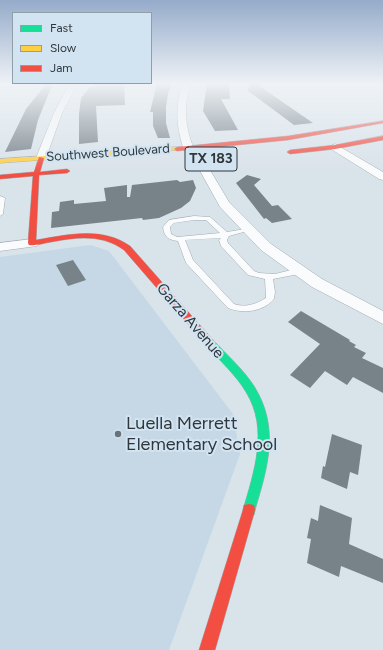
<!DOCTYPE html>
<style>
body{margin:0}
#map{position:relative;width:383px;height:650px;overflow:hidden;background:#d9e3ea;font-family:Figtree,sans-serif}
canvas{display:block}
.legend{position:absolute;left:12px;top:12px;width:140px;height:72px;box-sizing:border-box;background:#d2e4f1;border:1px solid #919fa9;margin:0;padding:5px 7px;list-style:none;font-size:12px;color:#30373c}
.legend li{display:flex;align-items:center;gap:8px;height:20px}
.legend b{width:20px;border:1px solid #919fa9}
</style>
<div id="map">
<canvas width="383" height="650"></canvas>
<ul class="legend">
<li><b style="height:5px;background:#16e098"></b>Fast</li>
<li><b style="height:5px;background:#ffcf43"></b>Slow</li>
<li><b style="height:5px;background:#f24e42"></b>Jam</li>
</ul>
</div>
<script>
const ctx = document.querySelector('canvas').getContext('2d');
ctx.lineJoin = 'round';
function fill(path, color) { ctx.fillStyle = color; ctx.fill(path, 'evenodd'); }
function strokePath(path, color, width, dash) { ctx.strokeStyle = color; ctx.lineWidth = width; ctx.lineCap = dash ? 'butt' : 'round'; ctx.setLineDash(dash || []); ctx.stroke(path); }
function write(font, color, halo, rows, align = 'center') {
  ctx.font = font + ' Figtree,sans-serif'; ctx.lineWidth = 4; ctx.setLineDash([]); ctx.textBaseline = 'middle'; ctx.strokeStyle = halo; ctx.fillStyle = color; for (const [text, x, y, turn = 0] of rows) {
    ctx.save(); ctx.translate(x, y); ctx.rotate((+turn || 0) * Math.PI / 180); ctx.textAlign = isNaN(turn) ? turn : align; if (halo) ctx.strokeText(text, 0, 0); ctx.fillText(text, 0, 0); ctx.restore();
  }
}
const built = new Path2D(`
 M90 245 109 251 233 414 240 454 169 650H0V257Z`);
const building = new Path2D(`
 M47 83H53L38 120 31 149 5 152 26 109Z
 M94 83H124L125 105 96 106 98 142 79 144V114L81 98 90 87H94Z
 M157 83H172L168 94 166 107V123L170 138H158L153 126V112H150Z
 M207 83H229L230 99H221L238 130 215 131 203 111Z
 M252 83H255L313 123 294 125 247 90Z
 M247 175 261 179 254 185 272 206 278 205 292 219 272 223 266 218 264 219 236 183Z
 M177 180 180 182 193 180 196 188 190 201 181 208 159 218 143 220 142 218 51 228 52 212 59 211 60 202 74 200V204L106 201 104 188 127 185V197H130L132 185Z
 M73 260 86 280 68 286 56 265Z
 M301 311 350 340 349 341 356 345 354 347 366 353 362 358 383 368V393L353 377 347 385 325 371 310 388 290 375 320 344 288 322Z
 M332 434 362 445 358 475 350 472 347 489 321 478 323 466 325 467Z
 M320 505 352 518 349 544 383 559V583L341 566 339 577 307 563 311 539 307 538 311 518 318 521Z`);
const lane = new Path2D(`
 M0 196 5 198 3 214 0 216Z
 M194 216 210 217 227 232 251 228V230L229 236 227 240 228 243 254 271 259 273 275 274 299 268 303 271 299 274 273 279 275 292 274 299C263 312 243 314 228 308L186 263 178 241C169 240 164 237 163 227L169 220ZM194 220H206L220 233 177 237 171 234 170 227 174 223ZM221 238 219 240 221 246 248 275 265 279 266 298C256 304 246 308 234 304L193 260 185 240Z`);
const street = new Path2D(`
 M70 83H78L62 113 46 158 41 161 37 160 36 158 54 113Z
 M183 83H191C183 105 185 125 193 147L188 150 183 147C176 125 175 105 183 83Z
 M335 144 383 172V180L379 179 331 149 330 147Z
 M199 157 204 160 229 202 271 244 322 279 383 311V324L312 287 261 250 220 207 194 160Z
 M32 239 37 240 39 243 37 246 0 251V243Z`);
const fast = new Path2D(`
 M210 339 213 340C227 355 243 369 254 386 280 428 268 466 255 510L254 515 249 516 244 515 243 510C254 472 269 429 246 392 236 375 220 361 207 346L205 343 207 340Z`);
const slow = new Path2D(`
 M177 147 180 149 179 150 0 163V159Z`);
const jam = new Path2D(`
 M383 121V123L288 140 177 151 174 149 177 147 288 136Z
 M383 136V140L335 149 290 154 287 152 290 150 335 145Z
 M39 157 44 158 40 172 67 169 70 171 67 173 39 175 36 240C67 235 101 226 130 246L213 340 215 343 213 346H207L124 250C102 234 77 237 51 242 44 243 36 246 29 245L28 243 33 176 0 179V175L34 172Z
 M249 504 254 505 255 510 215 650H199L243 510 244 505Z`);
const markers = [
 [118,434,4,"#6b7379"]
];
const farStreetnames = [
 ["Southwest Boulevard",108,153,-4]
];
const shields = [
 [211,159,52]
];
const shieldNames = [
 ["TX 183",211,159]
];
const streetNames = [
 ["Garza Avenue",190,321,49]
];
const nearPoinames = [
 ["Luella Merrett",126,424],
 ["Elementary School",126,445]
];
fill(built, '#c6d8e5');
fill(building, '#778289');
strokePath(lane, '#a3aab0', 1);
strokePath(street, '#a3aab0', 1);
strokePath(fast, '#a3aab0', 1);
strokePath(slow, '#a3aab0', 1);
strokePath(jam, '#a3aab0', 1);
fill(lane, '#f9fbfc');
fill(street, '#f9fbfc');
fill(fast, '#16e098');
fill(slow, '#ffcf43');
fill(jam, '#f24e42');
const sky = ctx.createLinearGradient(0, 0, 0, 174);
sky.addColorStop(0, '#95abca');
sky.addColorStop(0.48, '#eef2f6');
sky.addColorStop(1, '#eef2f600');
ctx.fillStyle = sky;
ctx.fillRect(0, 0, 383, 174);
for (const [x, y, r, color] of markers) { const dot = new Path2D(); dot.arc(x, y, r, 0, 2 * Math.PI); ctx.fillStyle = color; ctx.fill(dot); strokePath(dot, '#d2e4f1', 1.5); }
write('13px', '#30373c', '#d2e4f1', farStreetnames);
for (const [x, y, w] of shields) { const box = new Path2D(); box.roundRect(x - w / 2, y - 12, w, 24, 3); ctx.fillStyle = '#d2e4f1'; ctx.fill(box); strokePath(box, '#30373c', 1); }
write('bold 14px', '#30373c', null, shieldNames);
write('15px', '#30373c', '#d2e4f1', streetNames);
write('18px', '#30373c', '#d2e4f1', nearPoinames, 'left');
</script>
